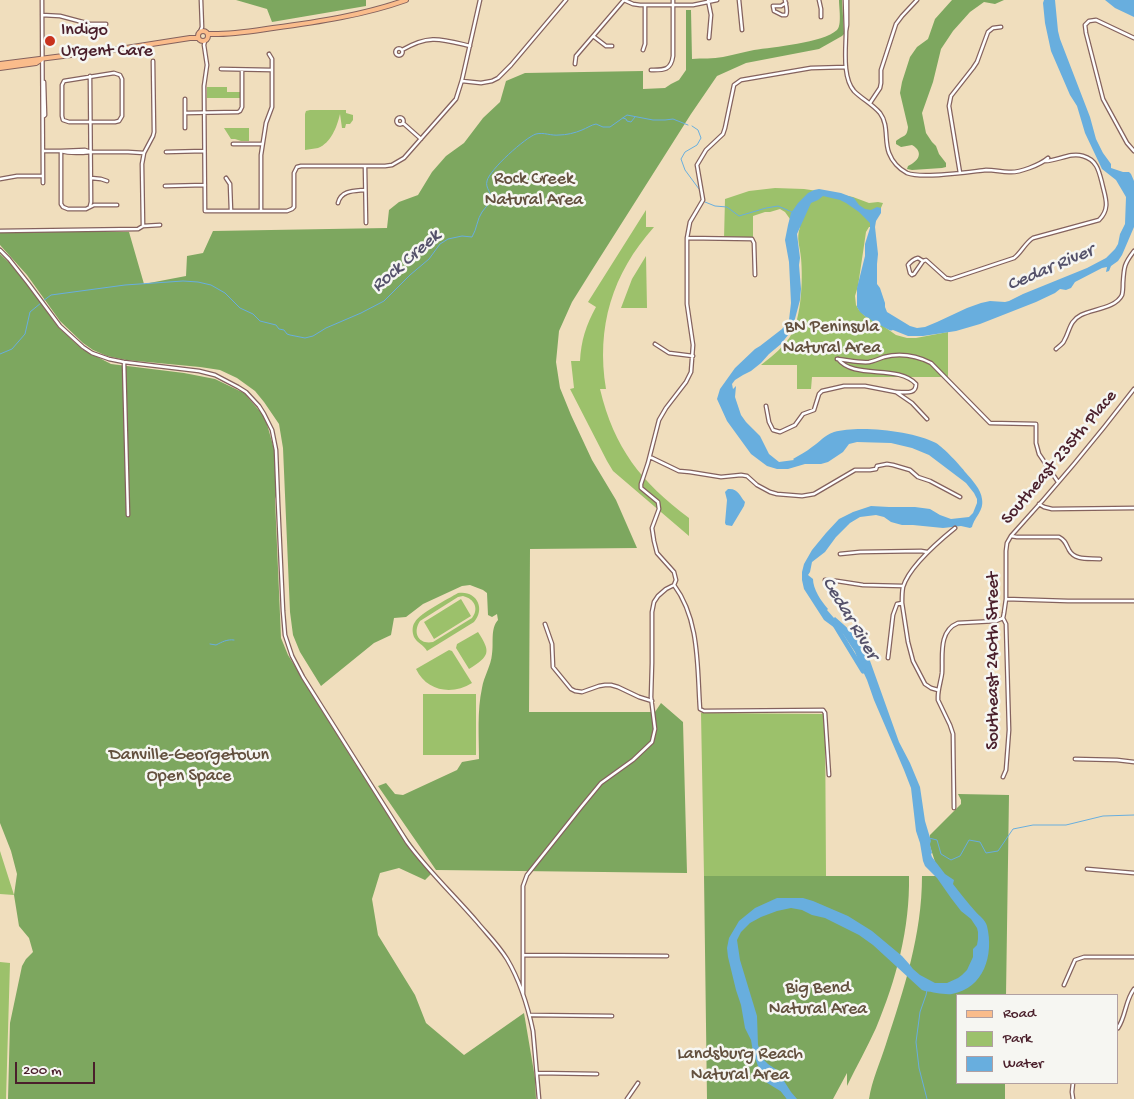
<!DOCTYPE html>
<style>
body{margin:0}
#map{position:relative;width:1134px;height:1099px;overflow:hidden;background:#f0debd;font-family:"Gochi Hand",sans-serif}
canvas{display:block}
.legend{position:absolute;left:956px;top:994px;width:162px;height:90px;box-sizing:border-box;background:#f6f6f2;border:1px solid #b1a0a2;margin:0;padding:6px 9px;list-style:none;font-size:15px;color:#4a1f2b}
.legend li{display:flex;align-items:center;gap:10px;height:25px}
.legend b{width:25px;border:1px solid #b1a0a2}
.scale{position:absolute;left:15px;top:1062px;width:80px;height:22px;box-sizing:border-box;border:2px solid #4a1f2b;border-top:0;padding-left:6px;font-size:15px;line-height:18px;white-space:nowrap;color:#4a1f2b;-webkit-text-stroke:4px #f6f6f2;paint-order:stroke}
</style>
<div id="map">
<canvas width="1134" height="1099"></canvas>
<ul class="legend">
<li><b style="height:6px;background:#fabc8b"></b>Road</li>
<li><b style="height:14px;background:#9cc16b"></b>Park</li>
<li><b style="height:14px;background:#68aede"></b>Water</li>
</ul>
<div class="scale">200 m</div>
</div>
<script>
const ctx = document.querySelector('canvas').getContext('2d');
ctx.lineJoin = 'round';
function fill(path, color) { ctx.fillStyle = color; ctx.fill(path, 'evenodd'); }
function strokePath(path, color, width, dash) { ctx.strokeStyle = color; ctx.lineWidth = width; ctx.lineCap = dash ? 'butt' : 'round'; ctx.setLineDash(dash || []); ctx.stroke(path); }
function write(font, color, halo, rows, align = 'center') {
  ctx.font = font + ' "Gochi Hand",sans-serif'; ctx.lineWidth = 5; ctx.setLineDash([]); ctx.textBaseline = 'middle'; ctx.strokeStyle = halo; ctx.fillStyle = color; for (const [text, x, y, turn = 0] of rows) {
    ctx.save(); ctx.translate(x, y); ctx.rotate((+turn || 0) * Math.PI / 180); ctx.textAlign = isNaN(turn) ? turn : align; if (halo) ctx.strokeText(text, 0, 0); ctx.fillText(text, 0, 0); ctx.restore();
  }
}
const green = new Path2D(`
 M207 87H227V92H240V98H207Z
 M310 110H346V113L353 115V120L350 124H346L345 128H342L340 114C337 127 331 143 318 148 314 149 309 149 305 150V114L306 111Z
 M224 128H249V141H241L235 139H231Z
 M775 188 804 189 838 194 853 197 869 203 878 202 883 203 873 227H869L866 232 858 286 855 296 856 305 859 310 865 316 876 321 896 335 907 338H916L948 332V377H812L811 389H797V365H761C770 358 780 350 787 341 802 324 803 279 801 258 800 246 796 239 800 227L790 219 785 212 780 209 770 212H765L753 216V239H724L725 199 749 191Z
 M646 210V227H654C612 274 596 327 606 389H600C614 448 641 482 689 518V536L613 471 607 461 570 389 574 388 571 361H580C581 341 586 325 596 307L588 302Z
 M646 256 647 308H621L632 279Z
 M458 593C476 590 486 608 474 622L427 651C424 645 417 643 414 637 412 632 412 626 415 622 420 613 448 599 458 593ZM463 596C475 599 479 609 472 618L433 642C419 645 412 633 420 621L458 597Z
 M461 599 471 616 434 639 424 622Z
 M478 632C491 652 490 656 469 669L456 648 457 644Z
 M449 650 452 651 472 683C453 695 427 692 416 669Z
 M423 694H476V755H423Z
 M701 713 825 714 826 876H704Z
 M0 851 14 895 0 894Z
 M0 962 10 963 6 1099H0Z`);
const forest = new Path2D(`
 M236 0H366V6L272 22 267 9Z
 M839 0H842L844 34 842 36 819 49 746 63 717 76 691 114 592 270 572 302 559 331 556 362 560 388 571 415 592 460 616 500 637 548 530 549 529 712H655L661 703 683 722 687 873 436 870 378 786 386 783 395 794 403 795 457 770 462 762 479 759C479 736 477 711 482 688 484 676 491 666 492 654 494 643 490 629 498 620L497 614 492 617 488 615 487 593 483 590 470 585 462 586 423 604 406 617 394 618 391 635 374 643 321 686 300 652 293 635 290 612 283 448 279 424 264 402 255 391 237 378 220 370 200 367 126 360 107 356 93 350 83 343 60 321 27 275 0 245V231L129 232 144 284 186 276 187 256 203 253 213 231 387 228 389 210 399 202 418 195 432 172 446 156 464 143 483 118 500 102 506 81 525 73 643 71V89L665 88 671 84 679 80 686 70V10H691L692 59C702 58 713 59 723 57 734 55 743 52 754 50 773 47 823 43 837 30 842 26 839 7 839 0Z
 M952 0H1004L995 4 984 2 970 12 953 31 941 49 933 82 922 113 926 133 932 142 936 146 939 154 946 163V167L942 168 912 170 907 169 908 166C919 161 924 152 912 145L901 147 896 144V141C903 135 907 138 908 127L900 93 902 82 910 57 917 47 928 39 935 19Z
 M0 254 18 271 58 327 82 349 111 364 184 373 215 379 244 393 265 417 274 449 277 493 275 499 281 638 288 655 356 765 432 873 425 880 399 868 380 873 372 899 378 935 415 995 426 1023 464 1055 524 1013 535 1078 536 1099H8L10 1023 22 966 26 959 33 952 29 938 19 926 14 895 17 874 11 851 0 823Z
 M958 794 1009 795 1006 995H958V1083H1005V1099H869C872 1080 880 1063 886 1044 904 989 922 935 922 876H937L936 865 929 843 930 835 961 804V800Z
 M704 876H909C910 929 896 980 876 1028 867 1048 856 1067 847 1086V1073L833 1099H707Z`);
const water = new Path2D(`
 M1044 0H1055L1058 31 1060 39 1090 117 1096 139 1103 153 1111 164V168L1123 172H1129L1131 174 1134 181V227L1122 255 1118 261 1111 266 1109 271 1106 272 1107 267 1102 268 1075 282 1071 288 1066 290 1060 289 1055 293 1036 302 980 324 956 331 923 336H908L893 330 878 319 866 317 860 312 857 307V288L865 256V244L870 228V223L859 212 846 203 840 200 823 196 818 200 811 203 797 234 800 258 799 265 801 289 800 300 792 330 781 344 769 354 761 363 751 371 743 375 735 380 732 384 733 389 736 386 735 397 741 415 746 422 760 436 769 454 779 462 794 460 793 459C799 455 806 452 812 447 821 441 823 436 834 432 859 425 913 431 936 443 944 448 960 465 966 473 972 480 981 489 982 499 984 511 975 516 972 527L970 528 961 526 943 528 913 525H902L891 522 884 517 876 515 860 517 850 523 836 537 825 552 812 562 810 572 808 575 813 579C813 589 821 601 828 609L827 610 834 618 835 617C850 630 861 640 869 658L899 742 910 763 920 787 925 821 931 841 930 844 932 853 931 854 932 857 945 874 954 880 953 884C960 893 967 902 975 911 979 916 985 919 987 926 994 955 984 988 952 994 944 995 933 992 925 991L922 990 873 945 859 935 825 918 812 915 802 910 791 908 777 911 761 917 750 923 741 932 737 940 740 960 757 1016 758 1045 764 1060 768 1064 777 1070 791 1092 797 1099H787L777 1085 770 1078 759 1069 753 1052 751 1040 745 1028 741 1005 736 990 728 957 727 948 729 938 739 921 755 908 777 898H803L813 901 848 916 872 931 902 956 910 965 913 969 920 975 935 983H947L958 978 962 975 967 970 973 957V949L977 945 978 939V932L977 928 971 919 961 911 951 898 937 878 925 866 923 861 920 843 916 831 911 788 904 770 874 700 867 680 860 665 855 652 843 634 824 620 804 589 802 580V572L804 564 812 550 826 533 839 519 853 512 871 506 889 507H915L930 509 940 515 951 519 969 517 973 513 977 503V499L974 493 966 483 929 455 912 448 891 443 857 442 849 444 843 452 828 462 821 464H805L788 469H777L767 466 751 454 727 421 717 399 720 389 735 368 755 349 760 346 782 329 789 320 791 303 789 262 785 240 788 225 791 213 798 203 808 193 814 190 819 189 841 193 854 198 859 205 865 209 871 210 877 207 881 208V213L876 221 875 227 878 254 877 264V284L880 288 885 303V307L887 312 910 326 917 328 925 327 937 322 967 308 981 303 990 301 1005 302 1009 301 1023 294 1087 268 1106 258 1115 249 1118 244 1120 234 1125 224 1126 197 1116 180 1102 169 1085 133 1077 106 1070 95 1051 51 1045 23 1043 3Z
 M1105 0H1134V17L1115 8Z
 M728 489C738 488 740 496 745 502L744 506 732 526 726 525 725 523 727 500 725 492Z`);
const stream = new Path2D(`
 M623 118 626 119 627 121 631 122 635 117
 M692 126 698 130 701 138 697 145 685 152 681 159 685 170 699 189
 M705 202 715 206 727 207 739 216 766 208 778 206 792 212
 M43 301 51 295 125 285 183 281 198 282 211 285 225 293 240 308 253 314 260 321 276 325 279 329 284 330 287 334 290 335 305 338 313 336 326 328 361 313 384 301 410 275 429 259 440 244 448 239 462 236 472 237C477 229 477 219 482 212 485 208 489 204 491 199 492 193 485 188 487 181 489 170 526 137 536 134 544 132 551 136 559 135 566 135 575 133 582 130 587 128 591 125 596 124L603 127H610L627 115 653 120H665L673 119 688 125
 M0 354 12 349 25 334 30 312 41 303
 M210 644 216 645C222 642 227 639 234 640
 M929 838 937 840 941 854 951 860 960 856 969 840 980 842 986 853 998 851 1013 829 1033 825H1066L1103 816 1134 815
 M927 990 926 995 920 1012 916 1042 919 1068 927 1099`);
const river = new Path2D(`
 M868 314 874 319 891 328
 M835 625 863 671
 M761 1069 769 1081 782 1089 790 1099`);
const minor = new Path2D(`
 M42 0 43 183
 M624 0 633 4 640 5H693L717 0
 M708 0 711 15 709 38
 M739 0 742 30
 M785 0C786 5 788 11 786 15H782L774 11 773 6H781L786 3
 M819 0 821 9V17
 M845 0 846 31 847 25V0
 M42 15 60 16 90 24H106
 M846 31C846 48 842 77 854 91 862 99 872 104 880 113 889 125 884 140 889 153 892 161 899 169 907 173 922 179 968 172 986 170 995 170 1001 172 1009 172 1019 173 1040 165 1048 158
 M200 32 202 27 201 0
 M593 36 606 46H612
 M1134 38 1096 20 1089 21 1085 25 1086 33 1103 99 1127 143 1134 151
 M205 41 204 45 207 65 204 86 205 211H287L292 209 294 207V173L297 167 301 166H385L392 165 404 158 456 99 462 80 480 0
 M395.5 52a3.5 3.5 0 1 1 7 0a3.5 3.5 0 1 1-7 0Z
 M402 50C429 34 441 39 470 46
 M643 50 645 44V5
 M575 64 576 56 624 0
 M221 69 272 70
 M651 70C663 70 671 71 673 56V0
 M114 73 120 75 122 79V116L119 121 115 122H69L63 120 62 116V85L64 81Z
 M90 76 91 202 90 206
 M462 81 481 83 492 81 498 78 511 65 566 0
 M185 99V128
 M870 103 880 88 881 83V70L896 24 902 16 917 0
 M185 113 238 112 240 111 242 107V70
 M44 116 45 115 44 82
 M396.5 121a3.5 3.5 0 1 1 7 0a3.5 3.5 0 1 1-7 0Z
 M403 123 421 139
 M233 144H262
 M43 151H61V204L63 207 68 209H86L94 205H117
 M91 152 85 150 61 151C70 154 81 153 91 152H128L144 153
 M166 152 204 151
 M365 166 366 223
 M960 173 949 106 951 96 973 68 977 62 988 32 993 28 1001 27
 M91 178 101 179 107 181
 M226 178 230 184 231 211
 M0 179 17 176H43
 M165 186 205 185
 M338 203C341 190 355 191 365 190
 M261 211V155L266 123 272 107V59L269 54
 M143 226 142 164 144 153 153 136 154 132 153 61
 M0 231 138 229 143 226 160 225
 M687 238 752 239 754 243 755 275
 M0 250 9 259 28 283 60 326 83 347 92 353 109 359 124 362 199 371 215 375 238 387 246 392 259 406 264 414 272 430 276 450 278 502 283 611 285 635 292 656 303 677 407 842C428 871 455 896 478 923 488 935 499 946 507 959 520 981 528 1007 533 1031L539 1099
 M923 261 918 258C914 259 911 261 908 265L910 273 912 275 914 274 923 261 926 260 946 278 951 279 1014 258C1021 253 1025 243 1033 238L1099 220C1111 208 1105 197 1102 183 1099 171 1097 160 1083 156 1070 152 1058 161 1045 161
 M655 344 669 353 693 356
 M1056 349C1059 346 1063 344 1064 341 1070 331 1069 321 1081 315 1093 309 1116 308 1122 295 1123 291 1123 287 1123 283 1124 267 1124 264 1134 251
 M837 359C848 360 859 363 869 362 874 361 879 359 884 357 900 353 917 356 931 363L990 423 1036 424V443L1039 454 1058 482
 M838 359C854 380 898 364 916 384 916 395 905 392 897 392
 M124 362 128 515
 M766 406 769 422 773 430 780 432 795 425 803 414 814 410 819 394 822 391 844 386H865L896 392 912 403 927 419
 M650 457 679 471 690 472 721 477 741 475 747 476 757 485 770 492 777 494 802 496 814 494 855 470H870L876 469 877 466 887 464 893 465 910 470 918 477 930 481 960 497
 M1039 504 1044 507 1052 509 1134 508
 M1011 536 1017 537H1059C1065 540 1066 544 1069 550 1075 561 1089 558 1100 559
 M840 554 860 552 921 551 927 552
 M825 580 837 581 863 585 903 586
 M674 585C700 620 697 667 700 709L704 711 823 710 825 713 829 775
 M1006 599 1068 601H1134
 M902 603 908 642 913 661 925 684 931 688 938 690
 M545 624 552 644 553 667 571 689 575 691 582 692 599 686 605 685H611L618 687 639 697 652 701
 M888 658 893 615 897 604 902 603C902 598 902 592 903 587 909 567 939 541 955 528
 M1075 759 1117 760 1134 762
 M1003 777 1006 770 1009 730 1006 624 1003 618 1004 613 1006 599V551L1007 543 1011 536C1054 489 1095 440 1134 389
 M954 808 953 734 950 725 938 700V697C938 689 941 681 942 673 943 656 938 631 958 623L996 621 1003 618
 M1087 869 1134 873
 M524 955 667 956
 M1064 985 1075 960 1084 957H1134
 M523 994V886L527 875 582 806 601 783 633 760 652 742 655 729 651 697 652 663V612L654 602 658 596 666 589 674 585 676 580 674 572 657 553 654 541 652 528 659 509 658 502 641 488V484L648 463 659 420 666 408 686 382 691 372 693 345 687 304V238L690 222 703 200 697 165 706 150 723 134 725 128 734 85 741 80 811 68 846 67
 M531 1015 612 1016
 M1118 1028C1126 1016 1125 1001 1134 989
 M537 1073 597 1074
 M627 1099 638 1083
 M1073 1099 1072 1092 1073 1083`);
const major = new Path2D(`
 M198 36a5 5 0 1 1 10 0a5 5 0 1 1-10 0Z
 M208 34C229 35 252 31 273 28 318 22 364 15 406 0
 M0 64 126 48 190 38H198
 M0 68 36 63 42 59`);
const markers = [
 [50,41,6,"#c8321e"]
];
const poiNames = [
 ["Indigo",61,31],
 ["Urgent Care",61,52]
];
const parkNames = [
 ["Rock Creek",534,180],
 ["Natural Area",534,201],
 ["BN Peninsula",832,328],
 ["Natural Area",832,349],
 ["Danville-Georgetown",189,756],
 ["Open Space",189,777],
 ["Big Bend",818,989],
 ["Natural Area",818,1010],
 ["Landsburg Reach",740,1055],
 ["Natural Area",740,1076]
];
const streetNames = [
 ["Southeast 235th Place",1060,458,-50],
 ["Southeast 240th Street",994,661,-90]
];
const waterNames = [
 ["Rock Creek",407,262,-41],
 ["Cedar River",1051,269,-23],
 ["Cedar River",849,619,59]
];
fill(green, '#9cc16b');
fill(forest, '#7da75f');
fill(water, '#68aede');
strokePath(stream, '#68aede', 1);
strokePath(river, '#68aede', 5);
strokePath(minor, '#84625e', 5);
strokePath(major, '#84625e', 6);
strokePath(minor, '#fff', 2.5);
strokePath(major, '#fabc8b', 4);
for (const [x, y, r, color] of markers) { const dot = new Path2D(); dot.arc(x, y, r, 0, 2 * Math.PI); ctx.fillStyle = color; ctx.fill(dot); strokePath(dot, '#f6f6f2', 2); }
write('18px', '#4a1f2b', '#f6f6f2', poiNames, 'left');
write('18px', '#63503e', '#f6f6f2', parkNames);
write('18px', '#4a1f2b', '#f6f6f2', streetNames);
write('italic 19px', '#54516a', '#f6f6f2', waterNames);
</script>
